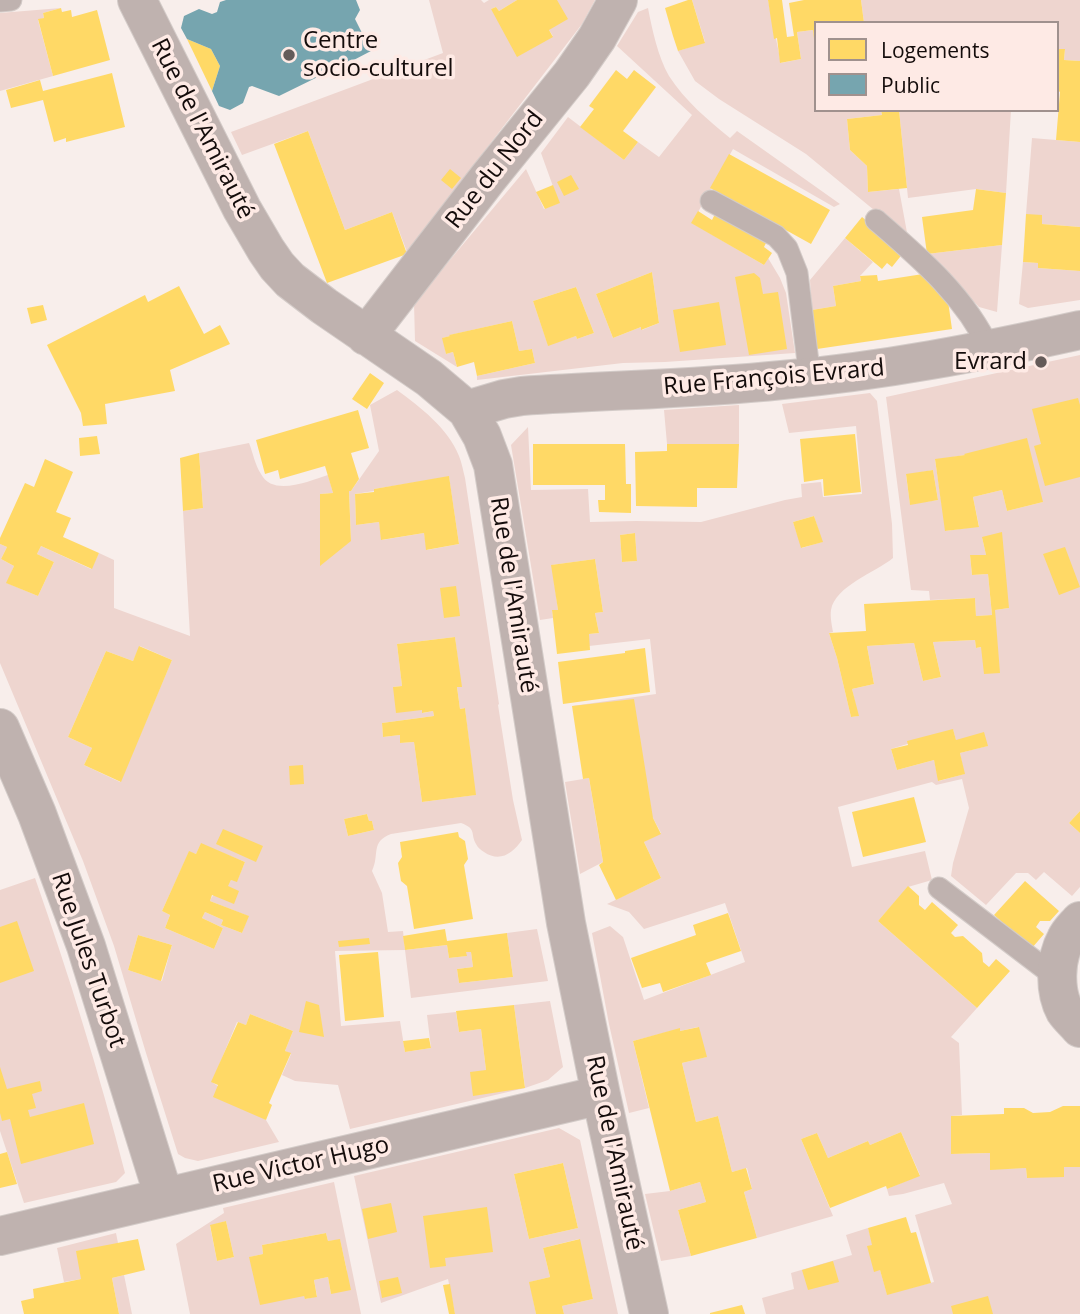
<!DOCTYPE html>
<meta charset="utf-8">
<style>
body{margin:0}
#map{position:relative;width:1080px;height:1314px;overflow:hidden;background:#f8eeeb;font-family:"Open Sans",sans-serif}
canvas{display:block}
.legend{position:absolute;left:814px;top:21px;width:245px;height:91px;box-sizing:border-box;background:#feeae5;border:2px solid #a0918e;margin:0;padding:9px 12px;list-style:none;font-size:21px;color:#140c0b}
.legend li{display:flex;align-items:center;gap:14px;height:35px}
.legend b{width:35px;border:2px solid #a0918e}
</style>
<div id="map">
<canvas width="1080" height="1314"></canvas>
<ul class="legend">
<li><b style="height:19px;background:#ffd966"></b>Logements</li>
<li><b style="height:19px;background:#76a5af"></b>Public</li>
</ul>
</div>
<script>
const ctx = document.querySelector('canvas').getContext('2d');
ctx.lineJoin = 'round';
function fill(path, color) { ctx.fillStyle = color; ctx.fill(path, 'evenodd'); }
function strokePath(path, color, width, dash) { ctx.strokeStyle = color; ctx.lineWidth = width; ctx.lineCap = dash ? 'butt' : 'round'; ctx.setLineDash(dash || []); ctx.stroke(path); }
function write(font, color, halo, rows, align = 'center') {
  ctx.font = font + ' "Open Sans",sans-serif'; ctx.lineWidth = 7; ctx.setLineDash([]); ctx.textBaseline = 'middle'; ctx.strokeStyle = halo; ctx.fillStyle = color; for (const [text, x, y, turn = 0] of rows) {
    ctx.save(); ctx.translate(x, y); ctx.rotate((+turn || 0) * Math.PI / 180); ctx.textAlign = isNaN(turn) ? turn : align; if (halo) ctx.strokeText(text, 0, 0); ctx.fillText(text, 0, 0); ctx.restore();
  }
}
const green = new Path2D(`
 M429 0H481L484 3 489 0H517L499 11 496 7 491 9 553 36 549 30 557 0H595L582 24 407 252 392 212 345 230 308 131 242 155 231 132 443 53Z
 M692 0H768L781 63 801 59 797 32 813 30 816 43V110H881L882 115 847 119 850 150 867 166 868 192 899 189 908 238 806 154 719 99 695 81 678 51 705 42Z
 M861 0H1080V61L1064 60 1065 50 1057 49V23H864Z
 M61 8 43 13 44 18 38 20 53 76 0 91V13Z
 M648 8C652 29 658 57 669 76 685 101 708 120 730 138L737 131 840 204 834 207 733 149 692 223 764 265 768 258 780 278 786 293 795 353 665 362 623 363 477 380V376L535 363 532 349 519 351 512 321 450 335V336L443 338 446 354 453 352 457 367 415 341 414 303 526 169 544 209 559 203 541 153 568 117 624 160 638 142 659 157 692 115 617 46 638 12ZM652 272 659 323 642 330 641 327 613 338 596 294ZM576 287 594 333 577 339 576 336 548 345 533 301Z
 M899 110H1011L1006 193 976 189 908 198Z
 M1032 138 1080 142V227L1042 224 1026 214Z
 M845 238 873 262 860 276 861 281 833 286 836 306 812 310 810 280Z
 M1002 245 997 312 979 307 927 254Z
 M1023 262 1038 263V268L1080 271V300L1028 308 1019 304Z
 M1080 355V811L1069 823 1080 833V887L1072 896 1044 872 1036 880 1028 873H1016L986 905 951 876 953 863 969 808 962 779 936 785 932 782 838 807 852 867 925 851 932 880 908 887 878 921 977 1008 951 1037 959 1043 962 1115 951 1116 952 1154 990 1153V1169L1026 1168 1027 1178 1064 1167H1080V1314H766L762 1298 794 1289 791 1273 852 1255 846 1235 868 1228 887 1294 934 1282 915 1215 952 1204 944 1183 903 1194 889 1196 887 1189 920 1175 901 1132 870 1145 868 1141 828 1158 817 1133 801 1139 833 1216 757 1238 744 1192 752 1189 747 1168 732 1172 718 1116 696 1122 682 1063 706 1057 698 1027 680 1031 679 1029 633 1041 649 1108 629 1113 609 1024 592 933 610 926 623 937 644 1000 745 962 725 903 644 929 629 912 607 904 661 878 644 842 661 833 653 818 572 706 656 694 650 639 589 646V634L599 633 595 613 603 612 595 559 552 565 558 610 552 611 553 618 540 620 511 445 528 427 531 490 588 489 590 522 636 521 701 522 785 500 802 497 801 484 821 482 823 497 862 494 856 426 789 433 782 404 870 393 877 401 892 524 893 558C876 572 835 586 831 610 830 617 832 626 833 632L829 633 837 658 851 717 858 716 852 689 874 684 867 646 914 643 923 681 941 677 933 642 975 640 976 648 981 647 995 610 1009 608 982 537 986 555H970L972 575 988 574 992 615 976 616 975 598 930 600 929 591 911 590 886 397ZM965 454 1043 502 1007 511 1002 490 973 497 979 526 946 531 935 460 965 455ZM933 470 938 500 910 504 906 475ZM814 516 822 542 802 548 793 522ZM635 533 637 561 622 562 620 535ZM953 730 956 740 987 746 960 753 964 774 939 781 934 760 897 770 891 749Z
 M397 390C420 407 448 428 459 456 462 463 463 471 465 478L499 704 498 705 513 800 522 840C513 853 500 863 484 852 481 850 478 848 476 844 470 833 477 829 461 823L391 834C370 842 380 854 372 871L382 893 388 932 403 931 405 950 447 945 449 958 466 956V952H471L473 967 457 969 459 983 513 977 507 933 537 929 548 981 411 998 405 950 335 951 341 1026 400 1021 405 1052 431 1048 427 1015 456 1012 459 1032 481 1029 486 1070 525 1087 514 1005 550 1001 563 1067 548 1080 525 1088 350 1129 338 1085 295 1081 282 1075 291 1054 285 1051 293 1031 250 1014 246 1025 237 1022 212 1082 266 1120 279 1142 198 1161 185 1158 178 1154 146 1053 114 946 83 861 0 663V544L7 547 1 559 14 566 7 583 38 596 54 562 37 554 41 546 91 569 99 553 114 560V608L190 636 183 511 203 508 199 453 249 443C253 453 255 465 261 474 273 497 309 481 328 475L333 493 320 494V565L351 540 349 491H351L379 451 370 405ZM449 477 459 544 427 550 424 533 382 540 379 522 356 525 355 494 374 491V489ZM455 637 461 687H457L460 709 465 708 475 795 422 802 414 742 400 743V735L383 737 382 723 434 716 433 711 423 713 422 710 393 687 402 686 397 644ZM140 646 172 660 120 782 84 765 92 748 68 737 106 651 133 661ZM367 814 369 821H372L374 830 348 836 344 819ZM201 844 245 862 237 881 231 880C227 890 214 890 210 901L248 916 242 933 221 925 223 920 205 912 202 918 223 928 214 949 165 928 170 915 162 911 189 852 196 854ZM138 935 172 945 162 981 128 970Z
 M739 405V444H667L664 410Z
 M589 778 603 862 580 874 565 782Z
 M35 878C69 975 99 1073 125 1173L116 1182 24 1203 0 1131V890Z
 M559 1128 580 1140 618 1314H564L562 1306 593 1299 579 1239 543 1248 550 1277 530 1282 536 1314H455L448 1279 381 1303 354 1176ZM563 1163 578 1228 529 1239 514 1174Z
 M334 1182 361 1314H190L176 1244 224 1213 223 1208ZM226 1221 234 1257 217 1261 210 1226ZM326 1233 328 1241 340 1240 347 1271 331 1294 328 1277 314 1280 317 1296 306 1299 304 1296 250 1257 263 1254 262 1245Z
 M700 1182 706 1202 678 1210 691 1256 661 1261 645 1194 670 1191Z
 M116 1233 118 1243 81 1279 64 1282 57 1248Z
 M124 1275 132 1314H119L112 1278Z`);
const homes = new Path2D(`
 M517 0H557L568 19 549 30 553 37 517 57 491 9 496 7 499 11Z
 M688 0H692L705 43 678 51 673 36 665 8Z
 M768 0H782L787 37 794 36 789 3 804 0H861L864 23H816V39H814L813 30 797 32 801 59 780 63 777 38 774 39Z
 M61 8 62 12 71 10 72 17 97 10 110 60 53 76 38 19 44 18 43 13Z
 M187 39 211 49 220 66 212 91Z
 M1057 49H1065L1064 60 1080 61V142L1056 140 1060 92 1057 90Z
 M616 70 627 79 634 70 656 87 623 131 638 142 624 160 580 127 594 109 589 106Z
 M112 73 125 127 66 142V138L54 142 43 100 11 108 6 90 40 80 43 91Z
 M881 110H899L907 188 868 192 867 166 850 150 847 119 882 115Z
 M308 131 345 230 392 212 407 254 327 283 274 144Z
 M729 154 830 210 811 244 710 188Z
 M450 169 461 178 452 189 441 180Z
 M571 175 579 189 564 196 557 182Z
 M553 185 560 203 545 209 536 192Z
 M976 189 1006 193 1002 245 927 254 922 217 973 210Z
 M698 211 712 220 715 214 766 243 764 247 772 253 764 265 691 223Z
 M1026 214 1042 215V224L1080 227V271L1038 268V263L1023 262Z
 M862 217 904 252 892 267 887 263 882 269 845 238Z
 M652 272 659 323 641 330V327L613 338 596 294Z
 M754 273 760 278 763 294 778 292 787 349 749 355 735 277Z
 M923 274 948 301 952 329 817 349 812 310 836 306 833 286 861 281 860 276 877 275 878 281Z
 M179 286 204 334 220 325 230 344 170 370 175 391 105 404 107 424 83 426 81 413 47 345 145 295 148 302Z
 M576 287 594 333 577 339 576 336 548 346 533 301Z
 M719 302 726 345 680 352 673 310Z
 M43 305 47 320 31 324 27 308Z
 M512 321 519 351 532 349 535 363 477 376 474 362 457 367 453 352 446 354 442 338 450 336 449 335Z
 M370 373 384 383 367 409 352 399Z
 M1078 398 1080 405V477L1045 486 1034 446 1041 444 1032 409Z
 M358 410 369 448 351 453 359 479 351 491H349L351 541 320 566V494L333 493 325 466 280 479 278 470 265 474 256 440Z
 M855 434 861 492 824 496 823 479 804 482 800 439Z
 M97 436 100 454 80 456 79 438Z
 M1027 438 1043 502 1007 511 1002 490 973 497 979 527 945 531 935 459 965 455 964 454Z
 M533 444H625L626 484H631V513L599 512 598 500H605V485H533Z
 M667 444H739L737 488H697V507L636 506 635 452 667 451Z
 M199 453 203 508 183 511 180 458Z
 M45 459 73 472 56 512 71 518 63 537 99 553 92 569 41 546 37 554 54 562 38 596 6 583 14 566 1 559 7 547 0 544V538L25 483 34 487Z
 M933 470 938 500 910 505 906 474Z
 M449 476 459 544 426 550 424 533 381 540 379 522 356 525 355 494 374 492V489Z
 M814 516 823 542 801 548 793 522Z
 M1002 532 1009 608 995 610 1000 673 984 674 981 647 976 648 975 640 933 642 941 677 923 681 914 643 867 646 874 684 852 689 859 716 851 717 837 658 829 633 866 631 864 604 975 598 976 616 992 615 988 574 972 575 970 555H986L982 537Z
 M635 533 637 561 622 562 620 535Z
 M1065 547 1080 587 1059 595 1043 554Z
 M595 559 603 612 595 613 599 633 589 634 590 650 557 654 552 610H558L551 565Z
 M456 586 460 616 444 618 440 588Z
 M455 637 462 687H457L460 709 465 708 476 795 422 802 414 742 400 743V735L383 737 382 723 434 716 433 711 422 713V710L396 713 393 687 402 686 397 644Z
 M139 646 172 660 121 782 84 765 92 748 68 737 106 651 133 661Z
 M645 648 650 692 563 704 558 662 625 653V651Z
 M634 699 653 818 661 834 644 842 661 878 616 900 599 865 603 862 597 825 589 778 583 779 572 706Z
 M953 729 956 740 984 732 988 746 960 753 965 774 938 781 934 760 897 770 891 749 908 745 907 741Z
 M303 765 304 784 290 785 289 766Z
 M914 797 926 842 863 857 852 812Z
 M1080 811V833L1069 823Z
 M367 814 369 821H372L374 830 348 836 344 819Z
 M223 829 263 846 256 862 216 844Z
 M458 832 459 837 465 841 468 859 464 865 473 919 414 929 407 886 401 881 398 863 402 857 400 842Z
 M201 843 245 862 237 882 231 880 228 886 239 891 234 904 212 895 210 901 249 916 242 933 221 925 223 920 205 912 202 918 223 928 214 949 165 928 170 915 162 911 189 851 196 854Z
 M1025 881 1059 911 1050 921H1040L1036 927 1044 934 1032 948 994 915Z
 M908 886 919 896V905L925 910 932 902 958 925 951 933 955 937 963 936 982 953 983 962 989 967 996 959 1010 971 977 1008 878 921Z
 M728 913 741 951 706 963 711 975 663 992 660 983 642 988 631 958 696 935 693 925Z
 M17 921 34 971 0 983V927Z
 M445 929 447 941 507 933 513 977 459 983 457 969 473 967 471 952H466L467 956 449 958 447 945 405 950 403 936Z
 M138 935 172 945 161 981 128 970Z
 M369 938 370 944 339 947 338 941Z
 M378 952 384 1017 345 1021 339 955Z
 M306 1001 319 1005 324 1037 299 1032Z
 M514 1005 525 1088 473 1096 470 1072 486 1070 481 1029 459 1032 456 1011Z
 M250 1014 293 1031 285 1051 291 1053 269 1103 272 1105 266 1120 213 1097 218 1085 211 1082 238 1022 246 1025Z
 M699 1027 707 1057 682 1063 696 1122 718 1116 732 1172 746 1168 752 1189 744 1192 757 1238 691 1256 678 1210 706 1202 700 1182 670 1191 633 1041 680 1028V1031Z
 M429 1038 431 1048 405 1052 403 1041Z
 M0 1067 7 1089 40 1081 42 1091 32 1094 36 1108 28 1110 30 1117 84 1103 94 1144 21 1164 10 1119 2 1121 0 1113Z
 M1063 1106H1080V1167H1064V1177L1027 1178 1026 1168 990 1170V1153L951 1154V1116L1004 1114V1108H1024L1033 1113 1050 1112Z
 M901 1132 920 1176 887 1189 886 1186 830 1208 801 1139 817 1133 828 1158 868 1141 870 1145Z
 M7 1152 17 1184 0 1188V1154Z
 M563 1163 578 1228 529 1239 514 1174Z
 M391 1203 397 1232 368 1239 362 1209Z
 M487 1207 493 1252 445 1258 446 1266 430 1268 423 1216Z
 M906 1217 911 1233 916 1232 931 1283 887 1295 880 1270 874 1272 867 1246 872 1245 868 1228Z
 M226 1221 234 1257 217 1261 210 1225Z
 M326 1233 328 1241 340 1239 351 1290 331 1294 328 1277 314 1280 317 1297 305 1299 304 1296 260 1305 249 1257 263 1254 262 1245Z
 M138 1239 145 1270 112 1278 119 1314H24L21 1301 34 1298 33 1289 81 1279 76 1251Z
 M580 1239 593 1299 562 1306 564 1314H536L529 1282 550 1277 543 1248Z
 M833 1261 839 1282 808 1290 802 1270Z
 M398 1277 402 1293 382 1298 379 1281Z
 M450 1284 455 1314H449L443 1285Z
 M988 1296 993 1314H953L951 1306Z
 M742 1305 745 1314H710V1313Z`);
const public = new Path2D(`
 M226 0H356L360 10 355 19 371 51 348 63 340 59 336 68 279 96 252 86 249 87 243 103 230 110 219 106 212 91 220 66 211 49 187 39 181 28 184 16 199 9 212 14 217 12 220 2Z`);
const service = new Path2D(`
 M0 1 11 0
 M711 201 776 236 787 248 797 273 810 378
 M876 220C920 258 965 296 990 350
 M939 888 1057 978`);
const minor = new Path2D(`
 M137 0 242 209 266 250 277 266 290 280 324 306 429 378 467 410 482 436 493 465 566 923 601 1095 649 1314
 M366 336 488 178 572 74 597 38 618 0
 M467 410 504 399 522 396C609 390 696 389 782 380 883 371 981 352 1080 330
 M0 728 37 814 86 946 164 1197
 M1080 921C1075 927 1069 932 1066 939 1055 959 1054 991 1065 1011 1069 1017 1075 1022 1080 1028
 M0 1236 601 1095`);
const markers = [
 [289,55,7,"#645b59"],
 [1041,362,7,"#645b59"]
];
const poiNames = [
 ["Centre",303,41],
 ["socio-culturel",303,69],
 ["Evrard",1027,362,"right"]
];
const streetNames = [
 ["Rue de l'Amirauté",202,129,63],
 ["Rue du Nord",495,170,-52],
 ["Rue François Evrard",774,378,-5],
 ["Rue de l'Amirauté",513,595,81],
 ["Rue Jules Turbot",88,960,71],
 ["Rue de l'Amirauté",614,1153,78],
 ["Rue Victor Hugo",301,1165,-13]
];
fill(green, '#eed5cf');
fill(homes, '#ffd966');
fill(public, '#76a5af');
strokePath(service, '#d3cbc8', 23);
strokePath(minor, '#d3cbc8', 40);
strokePath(service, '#bfb2af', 21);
strokePath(minor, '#bfb2af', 38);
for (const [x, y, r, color] of markers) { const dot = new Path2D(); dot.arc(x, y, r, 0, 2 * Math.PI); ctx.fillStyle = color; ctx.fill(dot); strokePath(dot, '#feeae5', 2.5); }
write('24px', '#140c0b', '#feeae5', poiNames, 'left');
write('24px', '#140c0b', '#feeae5', streetNames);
</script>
